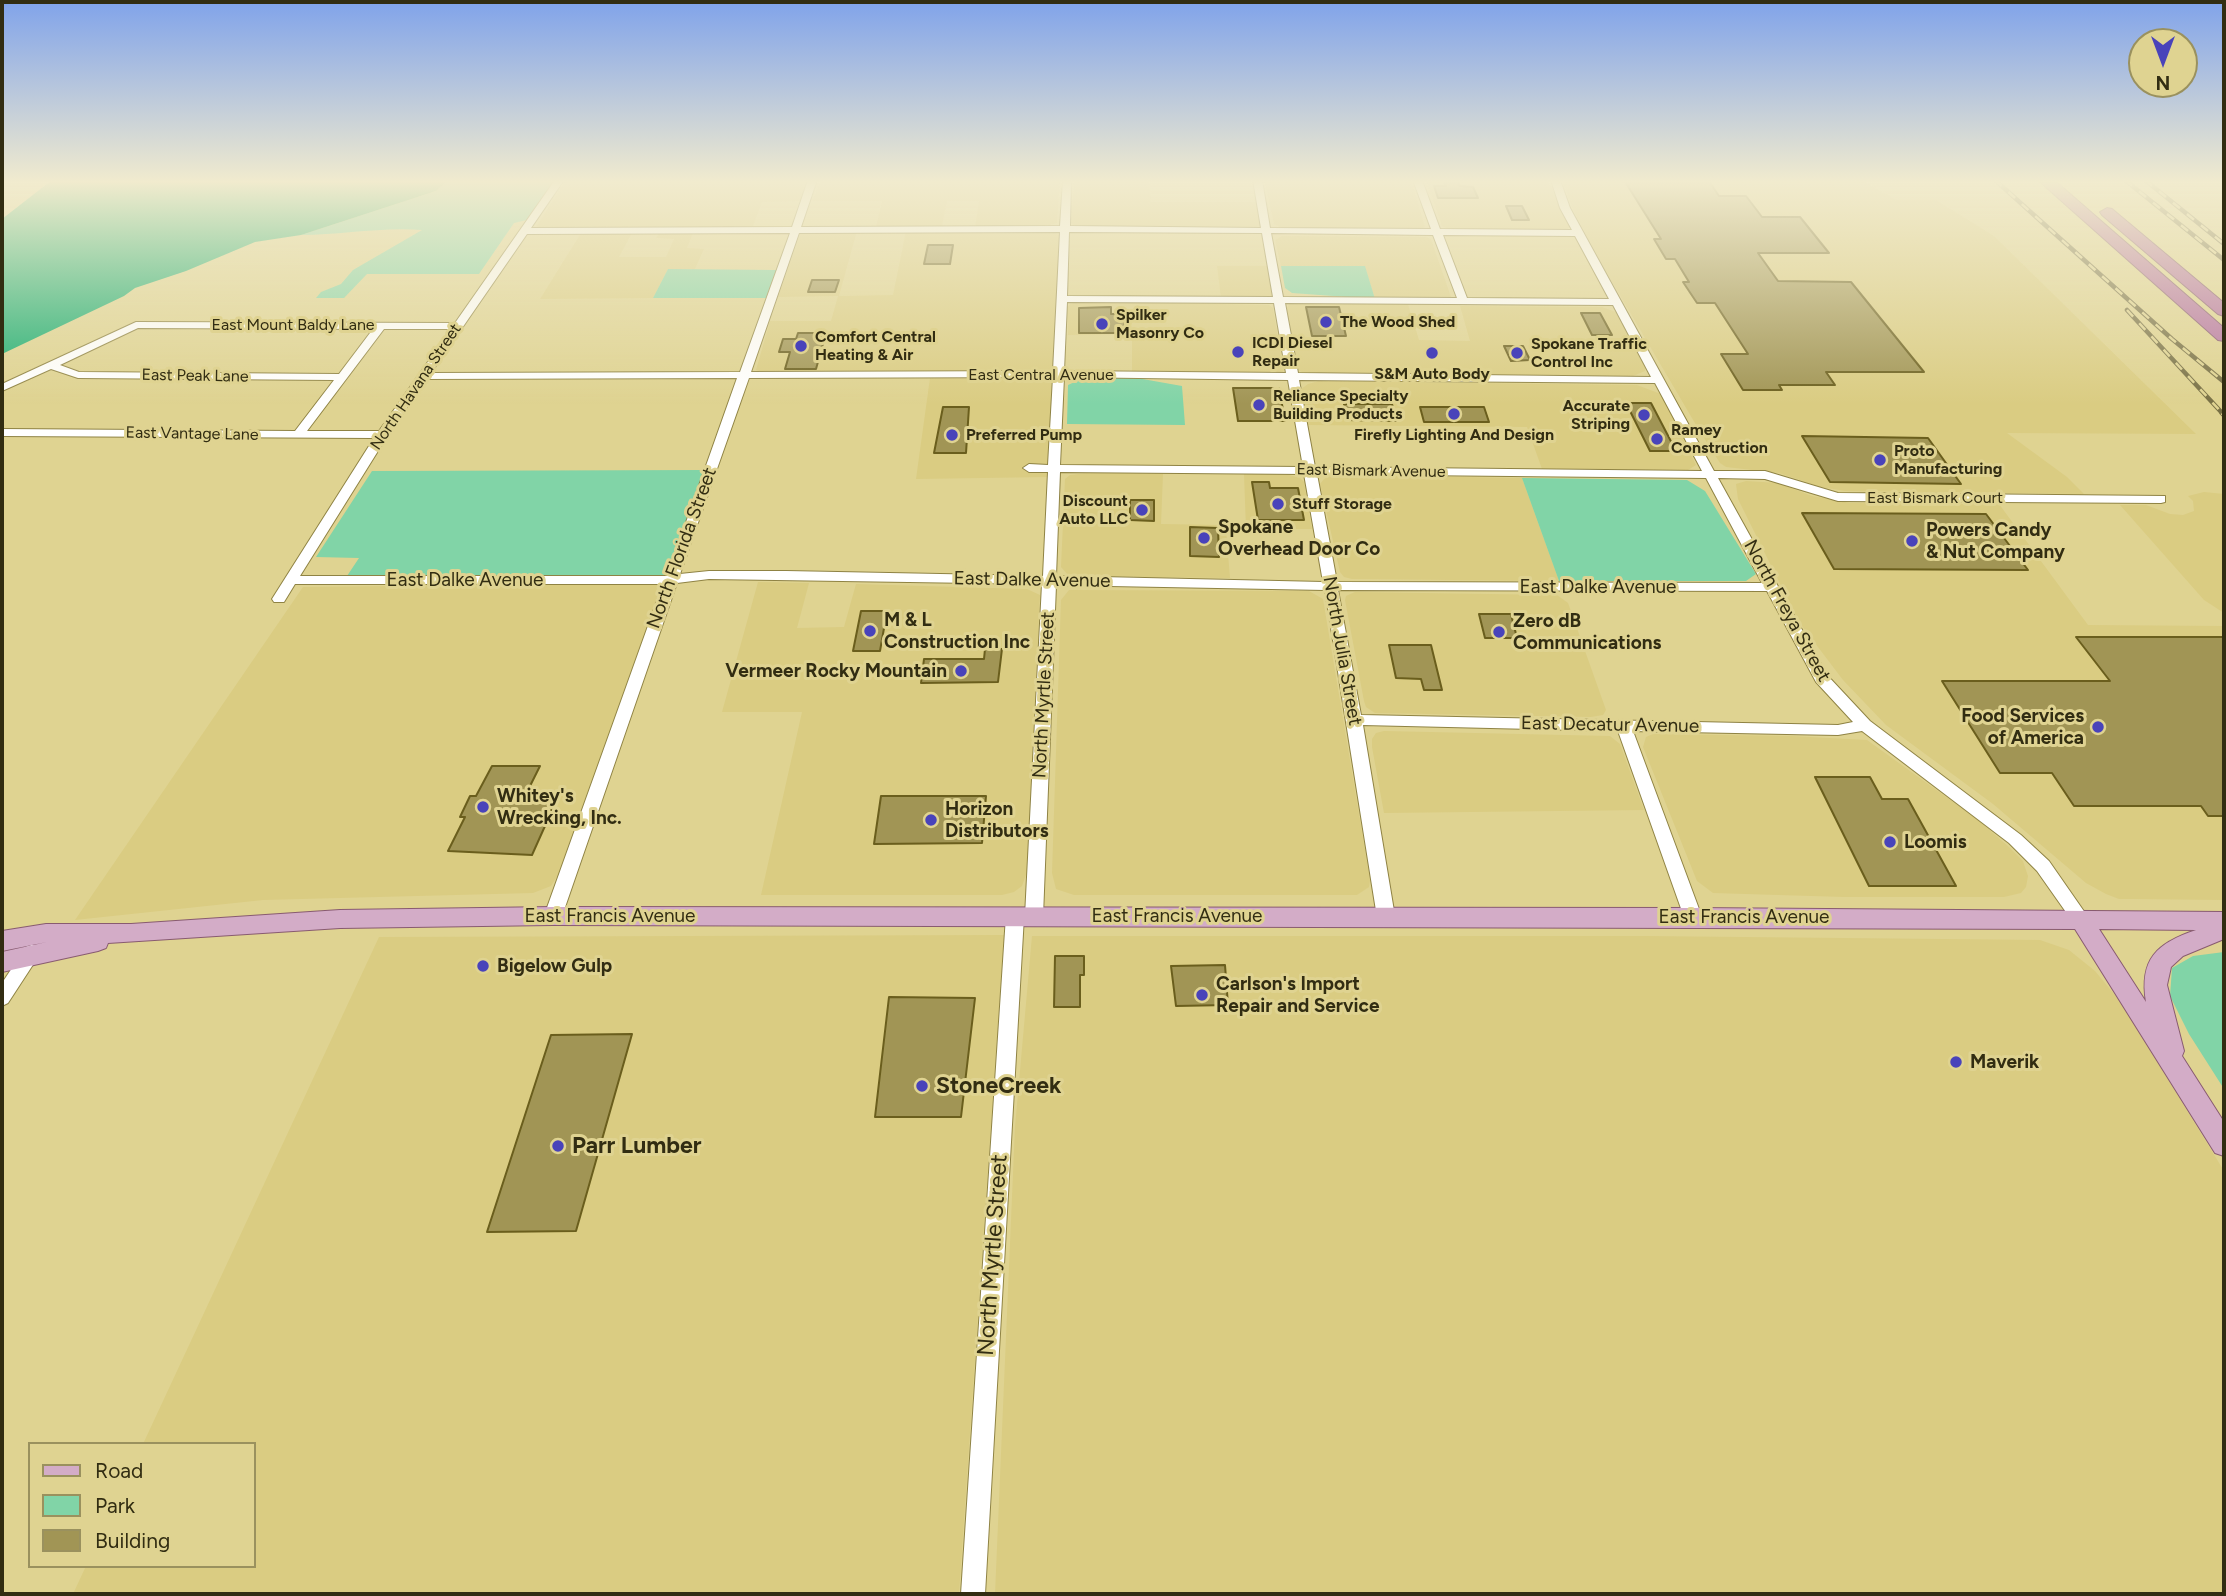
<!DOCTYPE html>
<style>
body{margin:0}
#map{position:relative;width:2226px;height:1596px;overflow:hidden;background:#dfd391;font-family:Figtree,sans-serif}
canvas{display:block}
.frame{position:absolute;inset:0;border:4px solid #322d12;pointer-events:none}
.legend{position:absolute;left:28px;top:1442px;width:228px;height:126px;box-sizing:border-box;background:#dfd391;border:2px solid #9a915e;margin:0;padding:9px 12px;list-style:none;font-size:21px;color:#322d12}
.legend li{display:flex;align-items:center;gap:14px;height:35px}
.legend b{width:35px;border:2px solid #9a915e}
.north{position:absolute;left:2128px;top:28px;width:70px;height:70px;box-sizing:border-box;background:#dfd391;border:2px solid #9a915e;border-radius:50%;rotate:180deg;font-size:19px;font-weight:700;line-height:28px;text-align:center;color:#322d12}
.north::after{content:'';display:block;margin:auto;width:24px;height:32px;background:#4943ba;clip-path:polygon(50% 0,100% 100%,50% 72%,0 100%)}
</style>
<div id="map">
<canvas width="2226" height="1596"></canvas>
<div class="frame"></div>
<ul class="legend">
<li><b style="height:9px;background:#d3acc7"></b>Road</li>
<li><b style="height:19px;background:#81d4a7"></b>Park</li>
<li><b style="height:19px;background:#a19555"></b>Building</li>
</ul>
<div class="north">N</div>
</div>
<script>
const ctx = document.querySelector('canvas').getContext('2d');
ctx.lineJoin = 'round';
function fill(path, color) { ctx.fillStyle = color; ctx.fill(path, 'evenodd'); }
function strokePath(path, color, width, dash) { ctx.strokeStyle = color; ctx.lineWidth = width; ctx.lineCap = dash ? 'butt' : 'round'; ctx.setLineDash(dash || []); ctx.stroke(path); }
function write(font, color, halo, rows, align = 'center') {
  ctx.font = font + ' Figtree,sans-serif'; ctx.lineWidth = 6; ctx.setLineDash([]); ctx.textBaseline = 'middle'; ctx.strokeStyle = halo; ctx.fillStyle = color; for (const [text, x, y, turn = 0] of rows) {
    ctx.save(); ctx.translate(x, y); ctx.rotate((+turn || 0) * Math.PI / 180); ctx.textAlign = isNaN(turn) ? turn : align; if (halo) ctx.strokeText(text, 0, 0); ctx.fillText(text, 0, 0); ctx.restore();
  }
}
const built = new Path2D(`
 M566 180H807L802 201 762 202 753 226 536 227Z
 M821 180H1060L1057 223 1041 227H975L979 201H947L942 226 876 227 882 201H812Z
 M1074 180H1149L1151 202H1257L1261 226 1252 228 1076 227 1071 223Z
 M1264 180H1411L1425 227 1418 230 1281 228 1274 224Z
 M1426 180H1545L1551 186 1570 227 1566 231 1447 229 1442 226Z
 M1562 180H1861L1897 200H1936L1994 236 2196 434 2007 433 2067 477 2084 494 1845 491 1821 487 1779 473 1726 467 1720 463 1699 430 1605 270 1573 210Z
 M857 231 839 296 893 295 906 231 1056 233 1059 235V257L1056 368 1047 372 765 374 756 370 770 321H831L838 296 778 297 800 234Z
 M581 233H632L619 257H666L674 239 656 238 659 233H693L687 248 704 249 695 269H668L653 298 540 299Z
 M1282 236 1426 237 1431 239 1451 297 1375 299 1365 267 1281 266 1275 240Z
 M1217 266H1269L1272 296 1269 298H1221Z
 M1080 301 1269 305 1273 308 1284 371 1280 374 1132 372V334L1068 335 1067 308 1070 304Z
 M1300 302 1408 304 1419 340 1470 341 1460 306 1602 307 1616 312 1646 366 1645 371 1633 376 1304 374 1296 368 1286 309 1290 303Z
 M930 378 1052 380 1048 477 916 479Z
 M1319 381 1637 385 1661 394 1696 465 1688 470 1542 469 1527 427 1308 425 1301 389 1308 384Z
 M1096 472 1163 474 1161 524 1220 525 1221 529H1226L1230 578 1069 576 1061 567 1065 479 1070 475Z
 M1244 474 1289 475 1300 478 1304 482 1312 529H1246Z
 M1332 475 1522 478 1559 581 1352 579 1344 577 1340 572 1320 484 1324 479Z
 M1746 481 1778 483 1812 496 1850 503 1999 504 2088 625 2224 626V900L2133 899H2119L2106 894 2086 883 1993 804 1886 725 1843 680 1799 622 1738 499 1736 484Z
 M2204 492 2224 494V613L2204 600 2120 505H2146L2170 514 2183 515 2194 511 2193 501 2188 496Z
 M758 582 809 583 797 628 844 627 856 584 1027 589 1040 595 1027 872 1022 886 1014 892 1002 895H761L802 712H722Z
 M654 583 662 585 558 875 551 886 533 893 263 900 75 920 303 587Z
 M1069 590 1309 591 1323 599 1370 880 1369 887 1357 895H1074L1056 889 1052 873 1061 600Z
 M1355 592 1557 595 1568 603 1606 710 1603 715 1591 717 1375 713 1366 707 1364 701 1345 600 1346 596Z
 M1384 731 1610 736 1620 744 1644 810 1384 813 1372 747V739L1376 733Z
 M1653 734 1791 736 1867 740 1978 820 2009 847 2023 861 2028 876 2026 887 2021 893 2004 897H1844L1713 893 1697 881 1643 747 1646 737Z
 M1004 935 959 1594H73L86 1566H254V1444H143L379 937Z
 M1032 936H1645L2040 940 2069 950 2095 971 2120 1001 2224 1171V1594H995L1015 1127Z`);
const green = new Path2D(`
 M448 180H556L531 219 514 223 479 274H367L344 298H316L321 292 341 284 353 270 422 230C381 227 341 235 301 235L436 191Z
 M1281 266H1365L1375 299 1292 293 1285 288Z
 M668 269 777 270 767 298H653Z
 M1083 378H1137L1182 386 1185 425 1067 424 1068 385Z
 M706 470 670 572 664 576H347L359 558 316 557 372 471Z
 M1522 478 1687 480 1705 491 1756 574 1746 581H1559Z
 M2224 952V1089L2189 1034 2170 996 2172 968 2193 956Z`);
const forest = new Path2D(`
 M52 180H448L436 191 301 235 255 242 186 271 135 288 124 296 2 354V219Z`);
const building = new Path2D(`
 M1624 180H1708L1719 196H1746L1762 217H1800L1829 253H1758L1778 281 1851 282 1924 372H1826L1835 385H1779L1782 390H1743L1721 354H1748L1715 303H1697L1683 282H1689L1675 259H1666L1654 239H1661Z
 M1444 182H1458L1460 186 1473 187 1478 198H1438L1434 186H1446Z
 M1506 206H1522L1529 220H1512Z
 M928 245H953L950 264H924Z
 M812 280H839L835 292H808Z
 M1111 307V314H1124L1125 333H1079V308Z
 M1306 307H1339L1346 336H1312Z
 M1581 313H1600L1612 335H1592Z
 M798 333H826L816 369H785L790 352H779L783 339H796Z
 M1504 346H1523L1530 360 1511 361Z
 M1233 388H1279L1285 421H1238Z
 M1626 403H1651L1676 451H1650Z
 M1344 404H1392L1396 421 1347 420Z
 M943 407H969L966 453H934Z
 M1420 407H1484L1489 422H1424Z
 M1802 436 1928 438 1961 484 1830 482Z
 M1252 482H1269L1270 488H1298L1304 520H1258Z
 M1130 500H1154V521L1130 520Z
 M1802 513 1986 514 2028 570 1834 569Z
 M1190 527 1218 528 1219 557 1190 556Z
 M861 611H887L880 651H853Z
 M1479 614H1511L1517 638H1485Z
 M2076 637H2224V816H2208L2201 806H2074L2052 773H2000L1942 681H2110Z
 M1389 645H1431L1442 690H1424L1421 679 1396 678Z
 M985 649H1002L998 682 921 683 924 659H984Z
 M492 766H540L525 796 558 797 532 855 448 851 465 817H460L470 796H476Z
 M1815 777H1870L1882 799H1908L1956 886H1869Z
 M881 796H986L982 843 874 844Z
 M1055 956H1084V975H1080V1007H1054Z
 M1225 965 1228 1005 1176 1006 1171 966Z
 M889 997 975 998 961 1117H875Z
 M632 1034 576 1231 487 1232 551 1035Z`);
const minor = new Path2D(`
 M555 180H564L531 228 792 227 808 180H817L801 227 1060 226 1063 180H1071L1070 226 1261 228 1253 180H1262L1270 228 1431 229 1413 180H1422L1440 229 1572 230 1560 208 1551 180H1560L1570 208 1714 471H1765L1838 493 2165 496V502L2161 503 1838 501 1765 479 1718 478 1827 675 1870 721 2021 835 2049 861 2090 920 2087 925 2081 927 2075 925 2037 871 2009 843 1862 731 1838 735 1633 731 1702 917 1699 922 1693 924 1687 922 1684 917 1618 731 1363 725 1395 917 1392 922 1386 924 1380 922 1377 917 1325 590 1056 585 1043 916 1040 921 1034 923 1028 921 1025 916 1042 584 709 579 677 583 562 916 559 921 553 923 547 921 544 916 663 584H295L284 602H274L272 599 374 438 2 436V429L295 431 334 380 78 378 51 369 2 391V384L136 322 455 323ZM1060 232 1053 371 751 372 799 233ZM1069 232 1262 233 1273 297 1067 296ZM790 233 740 372 431 373 527 234ZM1271 233 1433 235 1457 298 1283 297ZM1443 235 1575 236 1609 299 1467 298ZM1067 302 1274 303 1286 373 1064 371ZM1285 303 1613 305 1651 377 1298 373ZM138 328 373 329 339 374 79 372 60 365ZM384 329H451L379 431H307ZM1053 377 1048 465 1029 464 1023 468 1029 472H1048L1043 576 786 571H709L680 574 749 378ZM1064 377 1288 380 1303 467 1060 465ZM737 378 667 576H300L388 435 426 379ZM1299 380 1655 383 1702 471 1315 467ZM1060 472 1304 474 1323 582 1056 576ZM1317 474 1706 478 1762 583 1337 582ZM1338 590 1767 591 1816 682 1853 722 1838 725 1361 715Z
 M1015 909 1021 911 1024 916 985 1594H961L1006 916 1009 911Z
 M32 945 38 947 41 952 38 957 8 1003 2 1006V983L26 947Z`);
const major = new Path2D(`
 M553 907 1693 908 2224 912V939L2183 956 2171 967 2167 985 2184 1051 2182 1056 2224 1122V1156L2215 1153 2075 929 553 925 340 928 108 943 106 948 98 951 2 972V952L47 942 2 951V931L46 924H131L340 910ZM2099 929 2196 930C2157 943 2139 959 2146 1002Z`);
const highway = new Path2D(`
 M2038 180H2054L2224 328V341L2218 340Z
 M2107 208 2112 209 2224 303V316L2218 314 2102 215 2100 212Z`);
const railFar1 = new Path2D(`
 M1995 180 2172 339 2224 382
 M2125 180 2224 260
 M2145 180 2224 244
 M2127 310 2223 414`);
const rail = new Path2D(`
 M2222 413 2224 415`);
const markers = [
 [1326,322,7,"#4943ba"],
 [1102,324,7,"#4943ba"],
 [801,346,7,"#4943ba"],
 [1238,352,7,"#4943ba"],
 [1432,353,7,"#4943ba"],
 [1517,353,7,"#4943ba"],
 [1259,405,7,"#4943ba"],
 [1454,414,7,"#4943ba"],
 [1644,415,7,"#4943ba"],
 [952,435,7,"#4943ba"],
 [1657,439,7,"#4943ba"],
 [1880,460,7,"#4943ba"],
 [1278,504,7,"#4943ba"],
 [1142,510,7,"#4943ba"],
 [1204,538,7,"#4943ba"],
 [1912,541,7,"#4943ba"],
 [870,631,7,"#4943ba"],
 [1499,632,7,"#4943ba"],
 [961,671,7,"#4943ba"],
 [2098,727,7,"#4943ba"],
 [483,807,7,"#4943ba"],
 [931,820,7,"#4943ba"],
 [1890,842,7,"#4943ba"],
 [483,966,7,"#4943ba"],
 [1202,995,7,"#4943ba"],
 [1956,1062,7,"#4943ba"],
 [922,1086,7,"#4943ba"],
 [558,1146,7,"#4943ba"]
];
const farPoinames = [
 ["Spilker",1116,315],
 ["Masonry Co",1116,333],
 ["The Wood Shed",1340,322],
 ["Comfort Central",815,337],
 ["Heating & Air",815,355],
 ["ICDI Diesel",1252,343],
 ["Repair",1252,361],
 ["Spokane Traffic",1531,344],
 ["Control Inc",1531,362],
 ["S&M Auto Body",1432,374,"center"],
 ["Reliance Specialty",1273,396],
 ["Building Products",1273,414],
 ["Accurate",1630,406,"right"],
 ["Striping",1630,424,"right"],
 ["Ramey",1671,430],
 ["Construction",1671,448],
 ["Preferred Pump",966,435],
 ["Firefly Lighting And Design",1454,435,"center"],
 ["Proto",1894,451],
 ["Manufacturing",1894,469],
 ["Discount",1128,501,"right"],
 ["Auto LLC",1128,519,"right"],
 ["Stuff Storage",1292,504]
];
const farStreetnames = [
 ["East Mount Baldy Lane",293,325],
 ["East Central Avenue",1041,375],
 ["East Peak Lane",195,376,1],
 ["North Havana Street",416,387,-56],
 ["East Vantage Lane",192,434,1],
 ["East Bismark Avenue",1371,471,1],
 ["East Bismark Court",1935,498]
];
const poiNames = [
 ["Spokane",1218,527],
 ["Overhead Door Co",1218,549],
 ["Powers Candy",1926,530],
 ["& Nut Company",1926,552],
 ["M & L",884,620],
 ["Construction Inc",884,642],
 ["Zero dB",1513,621],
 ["Communications",1513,643],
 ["Vermeer Rocky Mountain",947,671,"right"],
 ["Food Services",2084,716,"right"],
 ["of America",2084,738,"right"],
 ["Whitey's",497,796],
 ["Wrecking, Inc.",497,818],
 ["Horizon",945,809],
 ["Distributors",945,831],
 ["Loomis",1904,842],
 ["Bigelow Gulp",497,966],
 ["Carlson's Import",1216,984],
 ["Repair and Service",1216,1006],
 ["Maverik",1970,1062]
];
const streetNames = [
 ["North Florida Street",682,548,-70],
 ["East Dalke Avenue",465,580],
 ["East Dalke Avenue",1032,580,1],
 ["East Dalke Avenue",1598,587],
 ["North Freya Street",1787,611,61],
 ["North Julia Street",1342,651,80],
 ["North Myrtle Street",1044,695,-87],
 ["East Decatur Avenue",1610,725,1],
 ["East Francis Avenue",610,916],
 ["East Francis Avenue",1177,916],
 ["East Francis Avenue",1744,917]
];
const nearPoinames = [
 ["StoneCreek",936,1086],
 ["Parr Lumber",572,1146]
];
const nearStreetnames = [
 ["North Myrtle Street",993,1255,-86]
];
fill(built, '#dacc82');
fill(green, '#81d4a7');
fill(forest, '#1bad71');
fill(building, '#a19555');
strokePath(building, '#6a5e1d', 2);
strokePath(minor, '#8f8344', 2);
strokePath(major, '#885b70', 2);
strokePath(highway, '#885b70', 2);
fill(minor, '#fff');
fill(major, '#d3acc7');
fill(highway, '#b674a2');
strokePath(railFar1, '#787045', 4.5);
strokePath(rail, '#787045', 5);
strokePath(railFar1, '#dfd391', 2.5, [9]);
strokePath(rail, '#dfd391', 3.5, [10]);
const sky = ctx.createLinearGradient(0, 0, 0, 404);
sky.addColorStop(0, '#80a3ea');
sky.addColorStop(0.45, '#f1ebce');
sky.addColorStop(1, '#f1ebce00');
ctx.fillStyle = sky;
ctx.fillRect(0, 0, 2226, 404);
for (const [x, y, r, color] of markers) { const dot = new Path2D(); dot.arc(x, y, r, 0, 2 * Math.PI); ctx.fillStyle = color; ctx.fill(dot); strokePath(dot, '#dfd391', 2.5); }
write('bold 16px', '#322d12', '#dfd391', farPoinames, 'left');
write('16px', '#322d12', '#dfd391', farStreetnames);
write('bold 19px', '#322d12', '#dfd391', poiNames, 'left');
write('19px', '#322d12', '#dfd391', streetNames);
write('bold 23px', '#322d12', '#dfd391', nearPoinames, 'left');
write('23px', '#322d12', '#dfd391', nearStreetnames);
</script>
